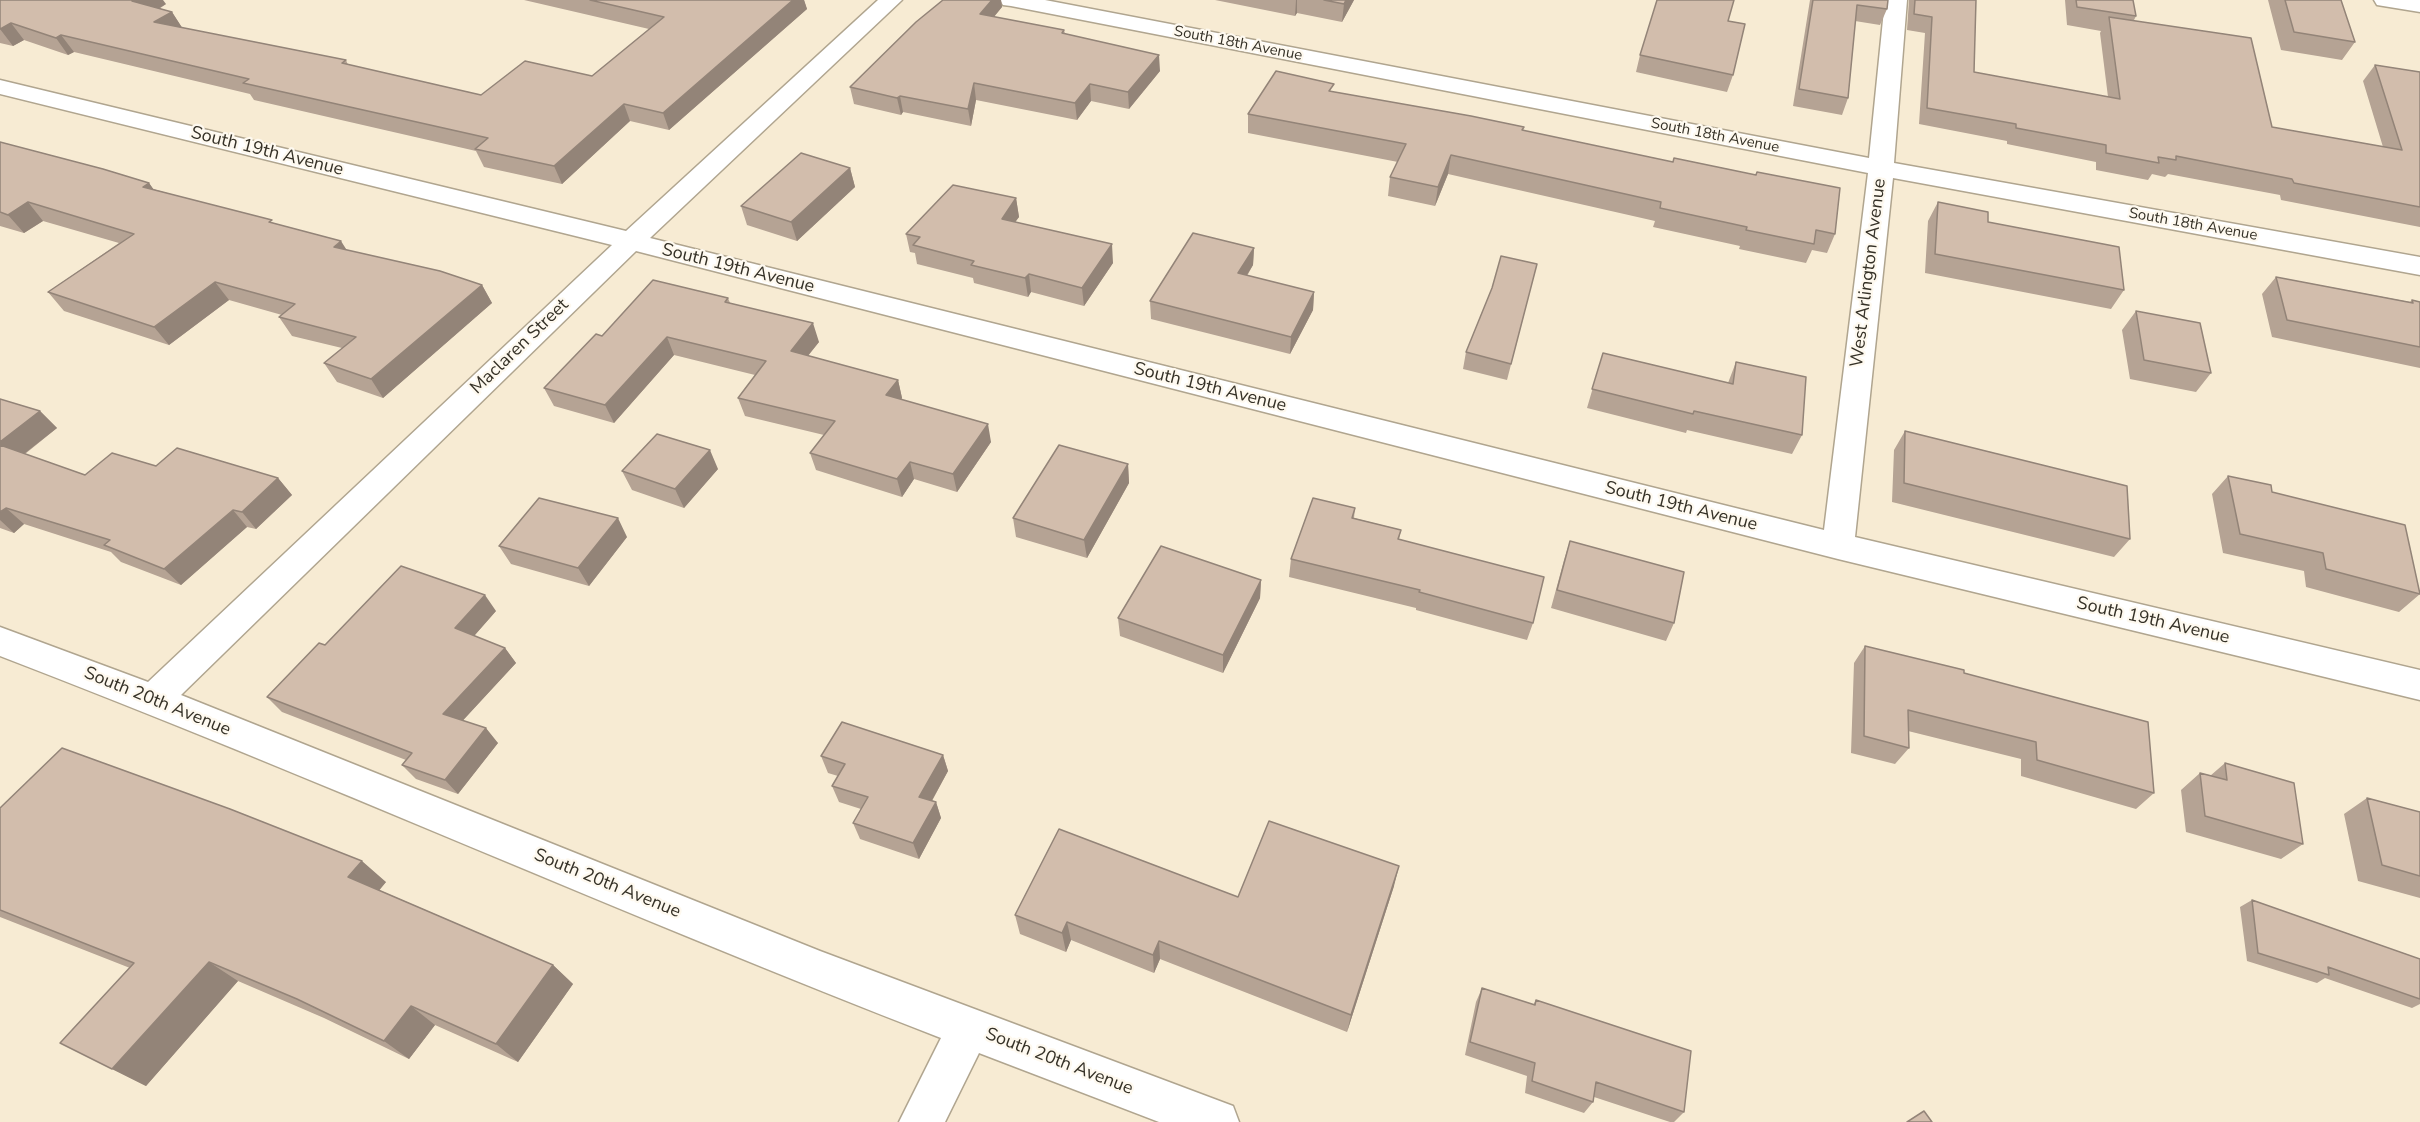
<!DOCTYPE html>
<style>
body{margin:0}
canvas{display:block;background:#f7ebd3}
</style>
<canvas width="2420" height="1122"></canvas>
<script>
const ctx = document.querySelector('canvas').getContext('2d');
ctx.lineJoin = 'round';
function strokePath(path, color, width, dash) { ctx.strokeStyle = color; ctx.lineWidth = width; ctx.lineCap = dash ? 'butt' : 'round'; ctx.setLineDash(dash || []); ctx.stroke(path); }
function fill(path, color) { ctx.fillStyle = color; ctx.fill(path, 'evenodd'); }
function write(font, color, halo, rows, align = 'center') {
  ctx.font = font + ' "Nunito Sans",sans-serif'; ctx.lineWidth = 4.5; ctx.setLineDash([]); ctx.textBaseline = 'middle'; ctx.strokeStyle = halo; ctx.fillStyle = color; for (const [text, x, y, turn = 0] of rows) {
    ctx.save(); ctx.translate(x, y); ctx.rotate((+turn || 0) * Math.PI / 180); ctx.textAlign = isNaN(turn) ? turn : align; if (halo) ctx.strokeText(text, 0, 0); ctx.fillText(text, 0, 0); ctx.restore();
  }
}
const minor = new Path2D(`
 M878 0H902L650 238 1824 530 1868 173 1011 6 1003 5 1000 0H1045L1869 158 1885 0H1907L1894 163 2420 257V275L1893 178 1855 537 2420 670V700L1838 559 636 251 181 695 820 951 1217 1100 1233 1106 1239 1122H1159L979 1053 945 1122H899L941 1038C625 916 316 777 0 656V627L148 682 612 245 0 94V80L626 231Z
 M2374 0H2420V12L2377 5Z`);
const wall = new Path2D(`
 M0 0 166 4 159 9 172 12 182 28 346 60 348 65 481 95 592 76 649 29 524 0H804L807 9 669 130 630 121 562 184 484 167 476 151 254 100 250 94 74 52 68 55 24 40 13 46 0 43Z
 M943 0H1001L1002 7 994 17 1064 30 1065 34 1160 71 1129 109 1091 101 1077 120 976 100 971 126 903 112 901 115 854 104 850 87Z
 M1215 0H1354L1342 22 1297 13 1295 16Z
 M1810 0H1888L1887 9 1880 25 1855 21 1848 98 1842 115 1793 106Z
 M1909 0H1976L1974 72 2108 97 2100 33 2101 31 2067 25 2065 0H2133L2136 16 2134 20 2272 127 2383 147 2363 81 2375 65 2420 72V227L2281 200 2280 195 2168 174 2165 177 2152 174 2148 180 2096 170V162L2007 144V141L1919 124 1925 33 1907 30Z
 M2268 0H2341L2355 42 2342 60 2281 50Z
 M1728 21 1733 75 1727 92 1636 72 1640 55Z
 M1333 92 1672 162 1755 175 1757 172 1835 234 1827 253 1812 250 1806 263 1739 249 1740 246 1653 227 1655 221 1448 174 1435 206 1388 196 1390 177 1398 162 1248 133V114Z
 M0 142 149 183 153 189 274 223 346 250 482 285 492 303 383 398 337 382 324 363 342 348 292 336 279 317 282 315 229 300 169 345 64 311 48 292 119 243 43 221 24 233 0 226Z
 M850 168 855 187 797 241 747 225 741 206Z
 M1016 198 1019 217 1015 222 1113 263 1084 306 1031 292 1028 297 974 283 973 278 917 264 915 253 910 252 906 234Z
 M1938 202 1988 222 2124 290 2111 309 1925 273 1928 221Z
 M1254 248 1253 265 1247 276 1314 292 1313 310 1290 354 1151 319 1150 301Z
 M1537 264 1507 380 1463 369 1466 352 1492 288Z
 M2276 277 2410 302 2412 300 2420 302V368L2272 337 2262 294Z
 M728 298 730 303 819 342 808 356 898 380 902 398 901 400 991 442 957 492 914 479 902 497 816 470 810 453 824 435 745 416 738 398 755 375 674 355 614 423 554 406 544 388 602 336Z
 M2136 311 2211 373 2196 392 2130 379 2122 330Z
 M1603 353 1728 383 1736 362 1802 435 1792 454 1687 430 1686 433 1587 408Z
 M0 399 40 411 57 428 25 454 85 475 156 466 278 478 292 495 256 529 247 527 181 585 121 562 111 552 24 524 14 533 0 528Z
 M1905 431 2130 539 2114 557 1892 502 1894 450Z
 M1128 464 1129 483 1087 558 1016 537 1013 518Z
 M718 469 684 508 632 490 622 471Z
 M2228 476 2272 492 2420 594 2399 612 2306 587 2304 571 2223 553 2212 494Z
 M1355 508 1354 518 1401 530 1399 539 1533 623 1527 640 1416 610V608L1289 577 1291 559Z
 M627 537 589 586 511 564 499 546Z
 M1570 541 1674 623 1666 641 1551 608 1564 560Z
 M1261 580 1260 598 1223 673 1120 636 1118 618Z
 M496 611 474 636 505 648 516 663 463 720 498 743 458 794 416 779 402 765 406 760 282 712 267 697 325 645Z
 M1865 646 1964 673 2154 793 2136 809 2021 776V759L1908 731 1909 748 1895 764 1851 753 1854 663Z
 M943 755 948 771 932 801 936 802 941 818 919 859 860 839 853 823 861 809 839 802 832 786 838 776 828 773 821 756Z
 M2225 763 2303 844 2281 859 2186 832 2181 790 2200 773 2210 776Z
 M2367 798 2420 812V898L2358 881 2344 814Z
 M0 808 386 882 379 890 553 965 573 984 518 1062 435 1025 409 1059 324 1018 238 981 146 1086 60 1043 130 968 0 917Z
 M1394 886 1347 1032 1160 959 1154 973 1071 940 1066 952 1020 934 1015 915 1238 897Z
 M2252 900 2420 959V1004L2412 1008 2325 978 2317 983 2247 961 2240 907Z
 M1482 988 1533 1005 1536 1000 1684 1112 1674 1122H1670L1594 1097 1593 1102 1584 1113 1525 1093 1527 1076 1465 1055 1476 1002Z`);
const shadedWall = new Path2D(`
 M134 0H163L166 4 143 18 132 1Z
 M793 0H804L807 9 669 130 663 113Z
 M992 0H1001L1002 7 982 31 980 14Z
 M1296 0H1297V13L1295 16Z
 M1346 0H1354L1342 22 1344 4Z
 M172 12 183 29 154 22Z
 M11 23 24 40 13 46 0 29Z
 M61 35 74 52 68 55 56 38Z
 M1159 55 1160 71 1129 109 1128 92Z
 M974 83 976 100 971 126 968 109Z
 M1090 84 1091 101 1077 120 1075 103Z
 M900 96 903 112 901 115 897 98Z
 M624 104 630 121 562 184 554 166Z
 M1451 155 1448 174 1435 206 1438 187Z
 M850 168 855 187 797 241 791 222Z
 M149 183 162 201 143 187Z
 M1016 198 1019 217 1004 237 1002 219Z
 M28 202 43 221 24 233 8 215Z
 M341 241 353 260 334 247Z
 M1112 244 1113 263 1084 306 1082 288Z
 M1254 248 1253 265 1237 291 1238 273Z
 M1029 274 1031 292 1028 297 1025 278Z
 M215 282 229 300 169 345 154 327Z
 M482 285 492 303 383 398 371 379Z
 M1314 292 1313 310 1290 354 1291 337Z
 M813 323 819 342 797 369 791 351Z
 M667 337 674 355 614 423 605 405Z
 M898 380 902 398 891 413 886 395Z
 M40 411 57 428 15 461 0 446V442Z
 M988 424 991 442 957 492 953 474Z
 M710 450 718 469 684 508 675 489Z
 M910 462 914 479 902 497 897 479Z
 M1128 464 1129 483 1087 558 1084 540Z
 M278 478 292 495 256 529 242 512Z
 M6 508 24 524 14 533 0 520V512Z
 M233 510 247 527 181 585 164 569Z
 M618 518 627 537 589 586 578 568Z
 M1261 580 1260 598 1223 673V655Z
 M485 595 496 611 467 644 455 628Z
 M505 648 516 663 456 728 443 714Z
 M486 728 498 743 458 794 445 780Z
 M943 755 948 771 925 813 919 797Z
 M936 802 941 818 919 859 913 843Z
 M362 861 386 882 373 898 348 877Z
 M1399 866 1394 886 1347 1032 1351 1015Z
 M1067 922 1071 940 1066 952 1062 933Z
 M1159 941 1160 959 1154 973 1153 955Z
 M209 962 238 981 146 1086 112 1069Z
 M553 965 573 984 518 1062 496 1044Z
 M411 1006 435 1025 409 1059 384 1041Z`);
const building = new Path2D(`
 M0 0H134L132 1 172 12 154 22 346 60 342 63 481 95 525 61 592 76 664 17 590 0H793L663 113 624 104 554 166 475 149 488 138 243 83 249 79 61 35 56 38 11 23 0 29Z
 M943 0H992L980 14 1064 30 1062 33 1159 55 1128 92 1090 84 1075 103 974 83 968 109 900 96 897 98 850 87 916 22Z
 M1324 0H1346L1344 4Z
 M1657 0H1734L1728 21 1745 24 1733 75 1640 55Z
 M1813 0H1888L1887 9 1857 5 1848 98 1799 89Z
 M1915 0H1976L1974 72 2120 99 2109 17 2251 38 2272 127 2402 150 2375 65 2420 72V207L2294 183 2292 179 2176 156V160L2158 157 2159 163 2106 153V145L2016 128V124L1927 108 1932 17 1914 14Z
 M2076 0H2133L2136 16 2077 7Z
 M2285 0H2341L2355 42 2294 32Z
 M1276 71 1334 84 1329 91 1471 116 1524 127 1522 130 1673 162 1674 158 1756 175 1757 172 1840 188 1835 234 1816 230 1814 244 1746 230 1747 227 1660 208 1661 202 1451 155 1438 187 1390 177 1406 144 1248 114Z
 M0 142 103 169 149 183 143 187 272 220 269 222 341 241 334 247 440 271 482 285 371 379 324 363 356 337 279 317 295 304 215 282 154 327 48 292 134 234 28 202 8 215 0 212Z
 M801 153 850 168 791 222 741 206Z
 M953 185 1016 198 1002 219 1112 244 1082 288 1029 274 1025 278 971 265 974 261 913 245 920 237 906 234Z
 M1938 202 1988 212V222L2119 247 2124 290 1935 254Z
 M1193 233 1254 248 1238 273 1314 292 1291 337 1150 301Z
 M1501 256 1537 264 1511 364 1466 352 1492 288Z
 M2276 277 2413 303 2412 300 2420 302V347L2287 320Z
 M653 280 728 298 725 302 813 323 791 351 898 380 886 395 988 424 953 474 910 462 897 479 810 453 835 421 738 398 766 361 667 337 605 405 544 388 596 334 602 336Z
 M2136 311 2200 323 2211 373 2144 360Z
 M1603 353 1733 384 1736 362 1806 377 1802 435 1694 411 1693 414 1592 389Z
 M0 399 40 411 0 442Z
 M1905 431 2127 486 2130 539 1904 483Z
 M657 434 710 450 675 489 622 471Z
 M0 445 85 475 112 453 156 466 177 448 278 478 242 512 233 510 164 569 104 545 110 540 6 508 0 512Z
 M1059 445 1128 464 1084 540 1013 518Z
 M2228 476 2271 485 2272 492 2405 525 2420 594 2326 569 2323 553 2240 534Z
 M539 498 618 518 578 568 499 546Z
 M1313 498 1355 508 1352 518 1401 530 1398 539 1544 577 1533 623 1419 592 1420 590 1291 559Z
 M1570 541 1684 572 1674 623 1557 590Z
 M1161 546 1261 580 1223 655 1118 618Z
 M401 566 485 595 455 628 505 648 443 714 486 728 445 780 402 765 412 753 267 697 319 643 325 645Z
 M1865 646 1964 670V673L2148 722 2154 793 2037 760 2036 742 1908 710 1909 748 1864 736Z
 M842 722 943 755 919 797 936 802 913 843 853 823 868 797 832 786 845 764 821 756Z
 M62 748 230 809 362 861 348 877 553 965 496 1044 411 1006 384 1041 297 999 209 962 112 1069 60 1043 134 963 0 910V808Z
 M2225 763 2294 783 2303 844 2205 816 2200 773 2227 780Z
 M2367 798 2420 812V876L2382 865Z
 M1269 821 1399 866 1351 1015 1159 941 1153 955 1067 922 1062 933 1015 915 1059 829 1238 897Z
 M2252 900 2420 959V999L2328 967 2329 975 2258 953Z
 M1482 988 1535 1005 1536 1000 1691 1051 1684 1112 1596 1082 1593 1102 1532 1081 1535 1063 1470 1042Z
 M1924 1111 1932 1122H1907Z`);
const farStreetnames = [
 ["South 18th Avenue",1238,44,11],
 ["South 18th Avenue",1715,136,11],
 ["South 18th Avenue",2193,225,10]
];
const streetNames = [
 ["South 19th Avenue",267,152,14],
 ["South 19th Avenue",738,269,14],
 ["West Arlington Avenue",1869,273,-83],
 ["Maclaren Street",520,347,-44],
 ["South 19th Avenue",1210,388,14],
 ["South 19th Avenue",1681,507,14],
 ["South 19th Avenue",2153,621,13],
 ["South 20th Avenue",157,702,22],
 ["South 20th Avenue",607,884,22],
 ["South 20th Avenue",1059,1062,21]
];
strokePath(minor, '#b0a58f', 3);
fill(minor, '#fff');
fill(wall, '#b5a394');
fill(shadedWall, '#938478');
fill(building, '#d2bdac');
strokePath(building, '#938478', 1.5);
write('15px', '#353127', '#fef9ef', farStreetnames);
write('18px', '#353127', '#fef9ef', streetNames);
</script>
